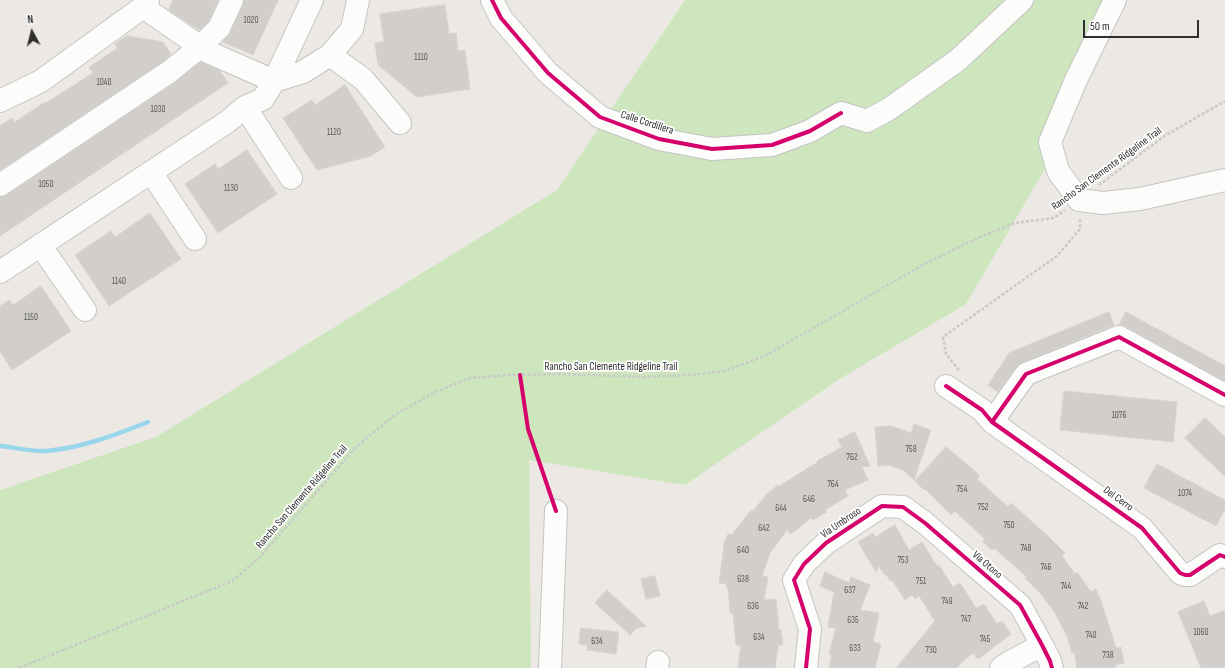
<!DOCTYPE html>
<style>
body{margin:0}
#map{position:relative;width:1225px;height:668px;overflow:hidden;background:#ece8e4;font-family:"Sofia Sans Condensed",sans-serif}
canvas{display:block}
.north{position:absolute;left:12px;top:12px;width:40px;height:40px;-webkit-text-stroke:3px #fff;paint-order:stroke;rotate:353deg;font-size:11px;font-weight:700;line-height:16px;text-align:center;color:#2e2e2e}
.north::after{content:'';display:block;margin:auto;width:14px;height:18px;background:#2e2e2e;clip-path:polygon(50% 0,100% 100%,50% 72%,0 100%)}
.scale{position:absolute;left:1083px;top:20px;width:116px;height:18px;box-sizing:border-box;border:2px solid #2e2e2e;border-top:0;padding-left:5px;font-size:12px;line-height:14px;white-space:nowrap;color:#2e2e2e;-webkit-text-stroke:3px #fff;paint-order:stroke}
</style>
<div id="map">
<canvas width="1225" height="668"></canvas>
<div class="north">N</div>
<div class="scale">50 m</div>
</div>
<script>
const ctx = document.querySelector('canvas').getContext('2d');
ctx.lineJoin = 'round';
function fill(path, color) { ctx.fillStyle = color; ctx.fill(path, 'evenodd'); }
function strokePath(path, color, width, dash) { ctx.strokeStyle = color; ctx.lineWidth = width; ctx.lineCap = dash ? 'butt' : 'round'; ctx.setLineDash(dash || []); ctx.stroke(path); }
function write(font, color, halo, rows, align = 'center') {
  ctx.font = font + ' "Sofia Sans Condensed",sans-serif'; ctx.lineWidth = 3.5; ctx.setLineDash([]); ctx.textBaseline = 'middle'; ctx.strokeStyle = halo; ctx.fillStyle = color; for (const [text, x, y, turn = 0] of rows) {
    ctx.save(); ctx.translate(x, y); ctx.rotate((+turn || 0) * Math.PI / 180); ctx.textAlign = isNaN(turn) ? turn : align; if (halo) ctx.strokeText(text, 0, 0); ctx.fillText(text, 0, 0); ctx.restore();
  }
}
const green = new Path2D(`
 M685 0H1112L1067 131 966 304 838 380 685 485 529 460 531 668H0V490L156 437 557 190Z`);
const stream = new Path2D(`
 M0 446C14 447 32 452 46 451 82 448 115 435 148 422`);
const building = new Path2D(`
 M173 0H218L209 21 199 30 169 10Z
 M244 0H278L253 55 223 42 230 33 243 5Z
 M445 5 449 34 456 33 458 51 465 50 470 89 417 97 378 65 375 43 384 42 380 14Z
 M127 36 163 42 171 54 162 62 0 170V126L12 118 15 122 45 102 46 103 93 73 89 67 118 48 115 44Z
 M201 62 220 71 228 83 0 236V197L7 195 176 82Z
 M345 85 385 147 371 156 317 170 283 118 312 100 315 105Z
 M247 150 277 194 218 233 185 184 215 164 218 169Z
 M150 213 181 259 109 306 75 255 111 231 115 237Z
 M41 286 71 331 12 370 0 351V306L9 300 13 305Z
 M1109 312 1114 325 1021 363 1016 367 998 392 988 385 1009 353Z
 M1126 312 1225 366V381L1125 326 1119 325Z
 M1064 391 1177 402 1173 442 1060 430Z
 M1205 418 1225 437V477L1185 438Z
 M914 424 931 430 914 480 903 470 888 465 878 466 875 427 891 426 911 433Z
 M855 432 870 466 862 467 868 480 845 490 848 496 825 510 827 512 813 520 811 518 791 534 787 530 770 553 762 576 768 577 764 600 776 599 779 630H781L783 645H778L775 668H738L741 645H736L733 613H730L728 588H726L727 584 719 583 724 546H723L728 534 732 535 751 510 753 511 766 495 778 485 779 486 818 462 817 461 842 447 838 440Z
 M946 447 968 465 980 476 977 479 1008 507 1011 503 1050 538 1065 553 1062 556 1075 574 1077 572 1091 592 1096 589 1100 598 1116 648 1121 647 1124 663 1115 665 1116 668H1077L1074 652 1072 653 1067 636 1055 613 1041 594 1025 578 1027 577 994 548 992 550 983 542 985 539 955 511 951 515 925 489 924 490 915 481Z
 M1157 464 1225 500V509L1216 526 1144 488Z
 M895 525 909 550 922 542 937 566 939 565 953 587 960 583 976 608 984 604 997 624 1002 621 1011 634 978 659 973 653 962 662 957 668H896L935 621 919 596 915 599 912 595 905 600 892 580 890 581 886 574 885 575 878 566 876 572 858 542 873 533 875 537Z
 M825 572 849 583 851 577 870 585 860 610 879 613 873 642 881 644 875 668H829L832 655 829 654 836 628 828 627 834 592 820 586Z
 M655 576 660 596 646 599 641 579Z
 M607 590 646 626 637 628 630 635 595 603Z
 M1204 601 1210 616 1225 610V668H1201L1178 612Z
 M581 628 619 632 616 654 587 650 588 645 579 644Z`);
const path = new Path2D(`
 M1099 185 1166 135 1225 101
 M959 370 946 354 943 337 1057 256 1080 229V218
 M19 668 232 581 260 557 356 447 396 414 438 391 470 378 510 375 560 374 643 377 689 375 724 371 765 356 928 262 978 238 1015 223 1054 218 1065 210`);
const minor = new Path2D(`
 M492 0 501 18 548 73 600 117 659 139 712 149 772 145 810 131 841 113 867 121 889 109 958 60 1022 0
 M1115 0 1076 80 1050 142 1058 171 1079 200 1103 203 1140 199 1225 180
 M143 7 208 52 274 81 303 72 330 55 363 79 400 123
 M330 55 352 29 358 0
 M0 101 41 81 143 7 148 0
 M245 107 291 178
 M151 172 195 239
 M0 185 169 72 200 47 219 28 232 0
 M40 245 85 310
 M0 272 227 122 245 107 263 99 274 81 312 0
 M946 386 982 410 992 422 1142 528 1180 573 1185 575H1190L1220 555 1225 557
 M992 422 1026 374 1119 337 1225 395
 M550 668 556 511
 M657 668 658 662
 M806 668 810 629 794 580 804 564 826 543 882 506 903 507 925 523 1020 605 1042 645 1050 661 1052 668
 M1001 668 1010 662 1042 645`);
const cycleway = new Path2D(`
 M492 0 501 18 548 73 600 117 659 139 712 149 772 145 810 131 841 113
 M520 375 528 429 556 511
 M946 386 982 410 992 422 1142 528 1180 573 1185 575H1190L1220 555 1225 557
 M992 422 1026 374 1119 337 1225 395
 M806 668 810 629 794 580 804 564 826 543 882 506 903 507 925 523 1020 605 1042 645 1050 661 1052 668`);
const numberNames = [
 ["1020",251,21],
 ["1110",421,58],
 ["1040",104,83],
 ["1030",158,110],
 ["1120",334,133],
 ["1050",46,185],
 ["1130",231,189],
 ["1140",119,282],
 ["1150",31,318],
 ["1076",1119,416],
 ["758",911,450],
 ["762",852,458],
 ["764",833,485],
 ["754",962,490],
 ["1074",1185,494],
 ["646",809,500],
 ["752",983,508],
 ["644",781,509],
 ["750",1009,526],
 ["642",764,529],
 ["748",1026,549],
 ["640",743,551],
 ["753",903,561],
 ["746",1046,568],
 ["638",743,580],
 ["751",921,582],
 ["744",1066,587],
 ["637",850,591],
 ["749",947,602],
 ["636",753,607],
 ["742",1083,607],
 ["747",966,620],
 ["635",853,621],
 ["1060",1201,633],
 ["740",1091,636],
 ["634",759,638],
 ["745",985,640],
 ["634",597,642],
 ["633",855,649],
 ["730",931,651],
 ["738",1108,656]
];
const streetNames = [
 ["Calle Cordillera",647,123,18],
 ["Rancho San Clemente Ridgeline Trail",1107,169,-36],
 ["Rancho San Clemente Ridgeline Trail",611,367],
 ["Rancho San Clemente Ridgeline Trail",302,497,-49],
 ["Del Cerro",1118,499,36],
 ["Via Umbroso",841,523,-34],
 ["Via Otono",987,565,41]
];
fill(green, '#cee6be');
strokePath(stream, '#99d6ec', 4.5);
fill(building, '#d1cecb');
strokePath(building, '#d7d4d0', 1);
strokePath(minor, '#c5c4c5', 24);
strokePath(path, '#c9c9c8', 2.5, [3, 2]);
strokePath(minor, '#fcfcfb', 22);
strokePath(cycleway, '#d6006c', 4);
write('9px', '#585857', null, numberNames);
write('11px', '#2e2e2e', '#fff', streetNames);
</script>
